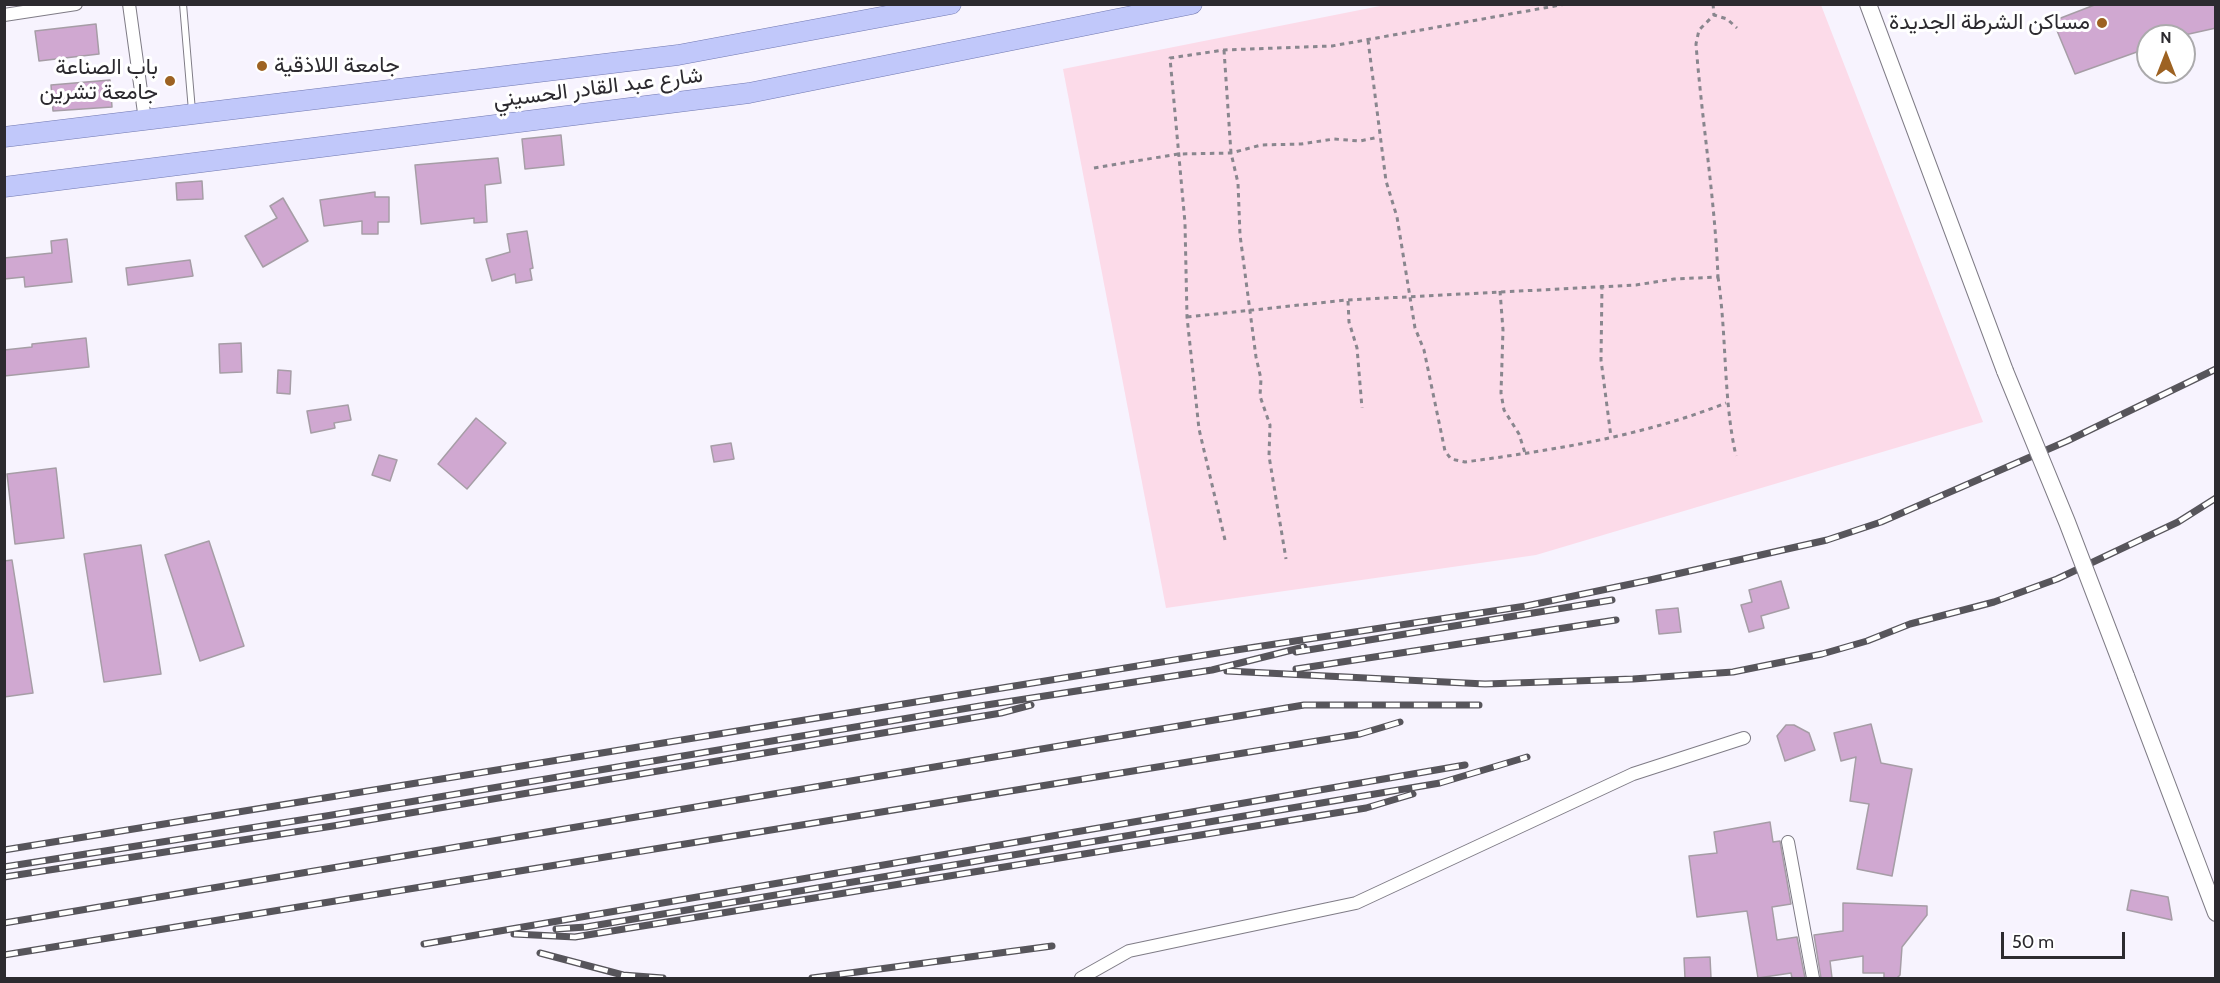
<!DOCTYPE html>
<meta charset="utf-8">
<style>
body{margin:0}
#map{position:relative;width:2220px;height:983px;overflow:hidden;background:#f7f3fe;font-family:Cabin,sans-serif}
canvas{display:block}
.frame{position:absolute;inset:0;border:6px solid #2c2a2f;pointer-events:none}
.north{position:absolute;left:2136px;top:24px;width:60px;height:60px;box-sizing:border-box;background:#fff;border:2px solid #abaaac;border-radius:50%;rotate:0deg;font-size:16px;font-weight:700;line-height:24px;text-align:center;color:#2c2a2f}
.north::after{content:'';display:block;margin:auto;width:21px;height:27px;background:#9d6222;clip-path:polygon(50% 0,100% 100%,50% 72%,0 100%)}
.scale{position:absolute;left:2001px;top:932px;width:124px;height:27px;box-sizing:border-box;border:3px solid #2c2a2f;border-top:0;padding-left:8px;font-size:18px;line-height:21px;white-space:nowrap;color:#2c2a2f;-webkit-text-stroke:4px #fff;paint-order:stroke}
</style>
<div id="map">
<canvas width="2220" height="983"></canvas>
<div class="frame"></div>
<div class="north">N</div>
<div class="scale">50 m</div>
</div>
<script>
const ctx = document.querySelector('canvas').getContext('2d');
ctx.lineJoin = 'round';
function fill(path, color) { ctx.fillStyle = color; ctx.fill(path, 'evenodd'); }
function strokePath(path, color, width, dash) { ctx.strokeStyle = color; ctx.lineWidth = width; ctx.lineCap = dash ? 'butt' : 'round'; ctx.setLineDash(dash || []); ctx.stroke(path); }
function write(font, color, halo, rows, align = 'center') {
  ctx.font = font + ' Cabin,Vazirmatn,sans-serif'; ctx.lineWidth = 6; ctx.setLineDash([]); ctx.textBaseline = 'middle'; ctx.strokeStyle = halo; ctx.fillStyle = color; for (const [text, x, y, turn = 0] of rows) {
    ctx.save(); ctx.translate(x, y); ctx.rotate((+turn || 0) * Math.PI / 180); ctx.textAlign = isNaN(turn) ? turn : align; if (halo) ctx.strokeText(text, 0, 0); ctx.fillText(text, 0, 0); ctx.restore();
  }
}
const green = new Path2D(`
 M1385 5H1821L1983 422 1536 555 1166 608 1063 69Z`);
const building = new Path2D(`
 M2097 4H2216V28L2180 36H2148V48L2075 74 2053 21Z
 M96 24 99 54 39 61 35 31Z
 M110 80 112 107 53 111 51 85Z
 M561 135 564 165 525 169 522 139Z
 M498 158 501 183 485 185 487 222 474 223V218L421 224 415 165Z
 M202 181 203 199 177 200 176 183Z
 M375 192V197H389V222H378V234H362V221L324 226 320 200Z
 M283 198 308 241 263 267 245 236 277 218 270 206Z
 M527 231 533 268 530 269 532 280 516 283 515 274 492 281 486 259 510 252 507 234Z
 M67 239 72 282 25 287 24 277 4 279V258L52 253 51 241Z
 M190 260 193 276 128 285 126 268Z
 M86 338 89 367 4 376V350L32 347V344Z
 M241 343 242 372 220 373 219 344Z
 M278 370 291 371 290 394 277 393Z
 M348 405 351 420 334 423 335 428 311 433 307 411Z
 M476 418 506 443 467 489 438 464Z
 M731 443 734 459 714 462 711 446Z
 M379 455 397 460 390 481 372 475Z
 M56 468 64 538 15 544 7 474Z
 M209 541 244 646 200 661 165 555Z
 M141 545 161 674 104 682 84 554Z
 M12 560 33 693 4 697V561Z
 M1781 581 1789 608 1761 616 1764 628 1749 632 1741 605 1752 602 1749 590Z
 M1678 608 1681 632 1659 634 1656 610Z
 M1871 724 1881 763 1912 769 1892 876 1857 869 1869 804 1850 801 1856 757 1841 761 1834 733Z
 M1786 725H1794L1809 733 1815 750 1785 761 1777 736Z
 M1770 822 1773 842 1780 841 1791 904 1772 907 1777 940 1797 937 1805 978H1792L1791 973 1758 978 1747 911 1697 917 1689 856 1717 853 1714 832Z
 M2131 890 2168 897 2172 920 2127 910Z
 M1843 903 1927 906V915L1902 947 1900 975 1897 978H1884V973H1863V956L1830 961 1832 978H1821L1814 935 1843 931Z
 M1710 957 1711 978H1685L1684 958Z`);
const path = new Path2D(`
 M1713 4 1714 15
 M1368 40 1386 181 1397 217 1415 328 1424 350 1445 451 1451 459 1465 462C1554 450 1643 436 1726 403
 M1224 50 1231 153 1238 183 1240 235 1256 357 1261 379 1260 396 1270 425 1269 456 1286 559
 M1094 168 1178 154 1231 153 1261 145 1301 144 1334 139 1360 141 1379 137
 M1718 277C1727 337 1723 398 1736 456
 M1602 285 1601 360 1611 437
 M1500 291 1503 330 1501 393 1504 410 1519 434 1525 453
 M1348 301 1349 322 1357 348 1362 408
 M1187 317 1347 300 1636 285 1674 279 1718 277C1715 200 1702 122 1696 44L1699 30 1714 15 1727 19 1737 28
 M1225 540 1199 429 1187 317 1185 223 1170 58 1224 50 1332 46 1566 4`);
const service = new Path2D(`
 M183 4 192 111`);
const minor = new Path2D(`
 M129 4 145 120
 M4 15 76 4
 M1788 842 1813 978
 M1081 978 1129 951 1356 903 1633 774 1744 738`);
const tertiary = new Path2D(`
 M1868 4 2005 371
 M2126 676 2216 913`);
const primary = new Path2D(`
 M4 137 678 55 951 4
 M4 187 749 93 1192 4`);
const rail = new Path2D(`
 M1296 652 1612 600
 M1296 669 1616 620
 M1227 671 1485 684 1633 679 1733 672 1822 654 1867 641 1910 624 1994 602 2057 579 2178 522 2216 498
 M4 850 1236 650 1526 606 1650 580 1827 540 1881 522 2067 441 2216 369
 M4 867 326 816 980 706 1212 670 1304 647
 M4 877 333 826 1001 713 1031 705
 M4 923 1304 705H1479
 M556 929 586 927 1440 783 1527 757
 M514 934 575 937 1366 808 1413 794
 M424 944 1465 765
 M540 953 623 975 663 978
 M4 955 1360 734 1400 722
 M812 978 1052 946`);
const tertiaryBridge = new Path2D(`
 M2005 371 2067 522 2126 676`);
const markers = [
 [2102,23,6,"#9d6222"],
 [262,66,6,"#9d6222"],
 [170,81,6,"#9d6222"]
];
const poiNames = [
 ["مساكن الشرطة الجديدة",2090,23],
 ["جامعة اللاذقية",274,66,"left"],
 ["باب الصناعة",158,68],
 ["جامعة تشرين",158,93]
];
const streetNames = [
 ["شارع عبد القادر الحسيني",598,88,-7]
];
fill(green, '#fcdbe9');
fill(building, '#d0a8d1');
strokePath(building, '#a69da6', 1.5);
strokePath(service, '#7f7c86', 8);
strokePath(minor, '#7f7c86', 14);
strokePath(tertiary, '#7f7c86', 18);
strokePath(primary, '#7279b1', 21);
strokePath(path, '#89868e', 3, [4.5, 4.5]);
strokePath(service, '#fff', 6);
strokePath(minor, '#fff', 12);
strokePath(tertiary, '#fff', 16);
strokePath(primary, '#c1c8fa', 20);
strokePath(rail, '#57555b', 7);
strokePath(rail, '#fff', 4.5, [14]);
strokePath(tertiaryBridge, '#7f7c86', 18, []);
strokePath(tertiaryBridge, '#fff', 16);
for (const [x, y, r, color] of markers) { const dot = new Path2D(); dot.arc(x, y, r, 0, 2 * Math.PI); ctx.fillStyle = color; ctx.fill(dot); strokePath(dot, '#fff', 2); }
write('22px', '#2c2a2f', '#fff', poiNames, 'right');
write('22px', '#2c2a2f', '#fff', streetNames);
</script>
